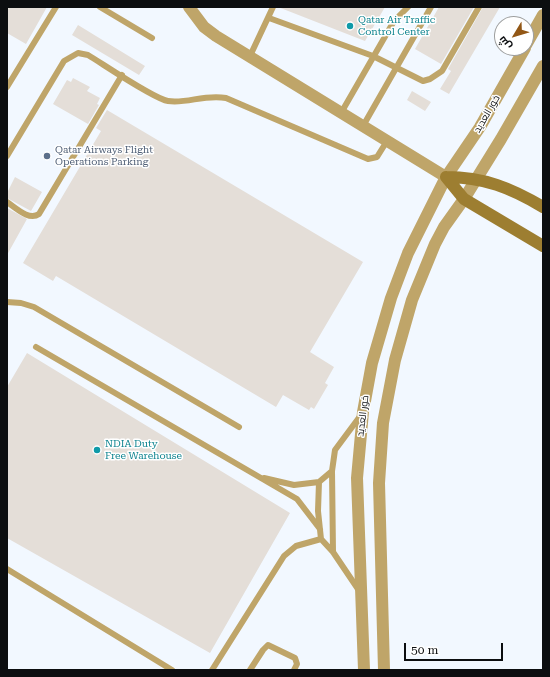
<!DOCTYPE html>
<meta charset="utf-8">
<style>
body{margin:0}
#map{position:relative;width:550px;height:677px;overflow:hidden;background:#f2f8ff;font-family:"Roboto Serif",Cairo,serif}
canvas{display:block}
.frame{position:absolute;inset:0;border:8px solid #0c0e10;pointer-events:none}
.north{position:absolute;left:494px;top:16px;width:40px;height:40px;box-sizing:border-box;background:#fff;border:1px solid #9e9f9f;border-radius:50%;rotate:232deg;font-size:11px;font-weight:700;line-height:16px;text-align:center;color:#0c0e10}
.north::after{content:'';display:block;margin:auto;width:14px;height:18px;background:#925716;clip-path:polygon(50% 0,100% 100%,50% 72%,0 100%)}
.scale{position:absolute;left:404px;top:643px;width:99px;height:18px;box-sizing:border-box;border:2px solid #0c0e10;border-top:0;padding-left:5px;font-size:12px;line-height:14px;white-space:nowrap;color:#0c0e10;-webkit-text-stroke:3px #fff;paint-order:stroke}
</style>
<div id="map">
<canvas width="550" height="677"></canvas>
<div class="frame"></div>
<div class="north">ش</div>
<div class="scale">50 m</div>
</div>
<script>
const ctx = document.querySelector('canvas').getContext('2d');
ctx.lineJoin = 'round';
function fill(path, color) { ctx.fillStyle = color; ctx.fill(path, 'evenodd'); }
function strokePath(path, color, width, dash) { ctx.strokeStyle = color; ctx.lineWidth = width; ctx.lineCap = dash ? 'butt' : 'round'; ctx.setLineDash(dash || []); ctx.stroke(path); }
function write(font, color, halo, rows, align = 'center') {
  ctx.font = font + ' "Roboto Serif",Cairo,serif'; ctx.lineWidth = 3; ctx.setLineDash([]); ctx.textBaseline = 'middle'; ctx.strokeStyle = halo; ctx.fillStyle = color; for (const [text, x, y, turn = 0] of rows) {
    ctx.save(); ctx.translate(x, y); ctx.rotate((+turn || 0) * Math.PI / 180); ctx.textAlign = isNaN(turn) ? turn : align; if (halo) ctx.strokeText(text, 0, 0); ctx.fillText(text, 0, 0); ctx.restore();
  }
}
const building = new Path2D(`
 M9 7H47L26 44 7 33V11Z
 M278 7H385L365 41Z
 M439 7H474L441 64 415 49Z
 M483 7H500L449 94 440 89 451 71 448 69Z
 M78 25 145 66 139 75 72 35Z
 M73 78 90 87 87 91 100 98 97 104 99 105 88 124 53 104 67 80 71 82Z
 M412 91 431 102 425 111 407 100Z
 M107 110 363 262 310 352 334 367 325 383 328 385 314 409 311 407 309 410 283 395 276 407 56 276 53 281 23 263 101 131 96 128Z
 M15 177 42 192 31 211 7 198V193Z
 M7 208 27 219 7 255Z
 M27 353 290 513 210 653 7 538V387Z`);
const service = new Path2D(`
 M100 7 152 38
 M269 18 373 56 423 81 430 79 442 71 479 7
 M250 56 273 7
 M7 87 56 7
 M341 113 394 21 408 7
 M363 126 431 7
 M7 156 64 61 78 53 88 55C103 64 154 99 168 101 187 104 204 94 226 98L368 159 377 157 387 141
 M7 202C16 208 29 221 39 214L122 75
 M7 302 21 303 34 307 239 427
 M36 347 297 499 320 529
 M332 471 333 552
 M264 478 294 485 319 482
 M7 569 172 670
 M360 592 333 552 321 539 318 511 319 482 332 471 335 450 361 415
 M212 670 284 556 296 546 321 539
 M250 670 263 650 268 645 295 658 297 664 294 670`);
const minor = new Path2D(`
 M189 7 204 27 216 36 446 177
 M526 45 543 15
 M364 670 357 478 363 412 372 363 391 298 408 253 446 177 480 127 525 48
 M384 670 379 483 383 423 395 360 412 300 435 244 444 227 464 199 501 139 543 66`);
const secondary = new Path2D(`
 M446 177 464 199 543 246
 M446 177C484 177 511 188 543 207`);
const markers = [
 [350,26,4,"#0f9aa8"],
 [47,156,4,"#5c6f8a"],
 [97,450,4,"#0f9aa8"]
];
const cultureNames = [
 ["Qatar Air Traffic",358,20],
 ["Control Center",358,32],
 ["NDIA Duty",105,444],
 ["Free Warehouse",105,456]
];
const streetNames = [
 ["خور العديد",487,114,-60],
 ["خور العديد",363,416,-83]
];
const serviceNames = [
 ["Qatar Airways Flight",55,150],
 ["Operations Parking",55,162]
];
fill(building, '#e4ded8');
strokePath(service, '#bfa569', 6);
strokePath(minor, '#bfa569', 12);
strokePath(secondary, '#9d7e31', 12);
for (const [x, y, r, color] of markers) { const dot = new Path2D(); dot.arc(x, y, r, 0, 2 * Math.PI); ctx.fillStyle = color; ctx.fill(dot); strokePath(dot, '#fff', 1.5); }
write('10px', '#0d838f', '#fff', cultureNames, 'left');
write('10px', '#0c0e10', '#fff', streetNames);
write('10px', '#4e5e75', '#fff', serviceNames, 'left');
</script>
